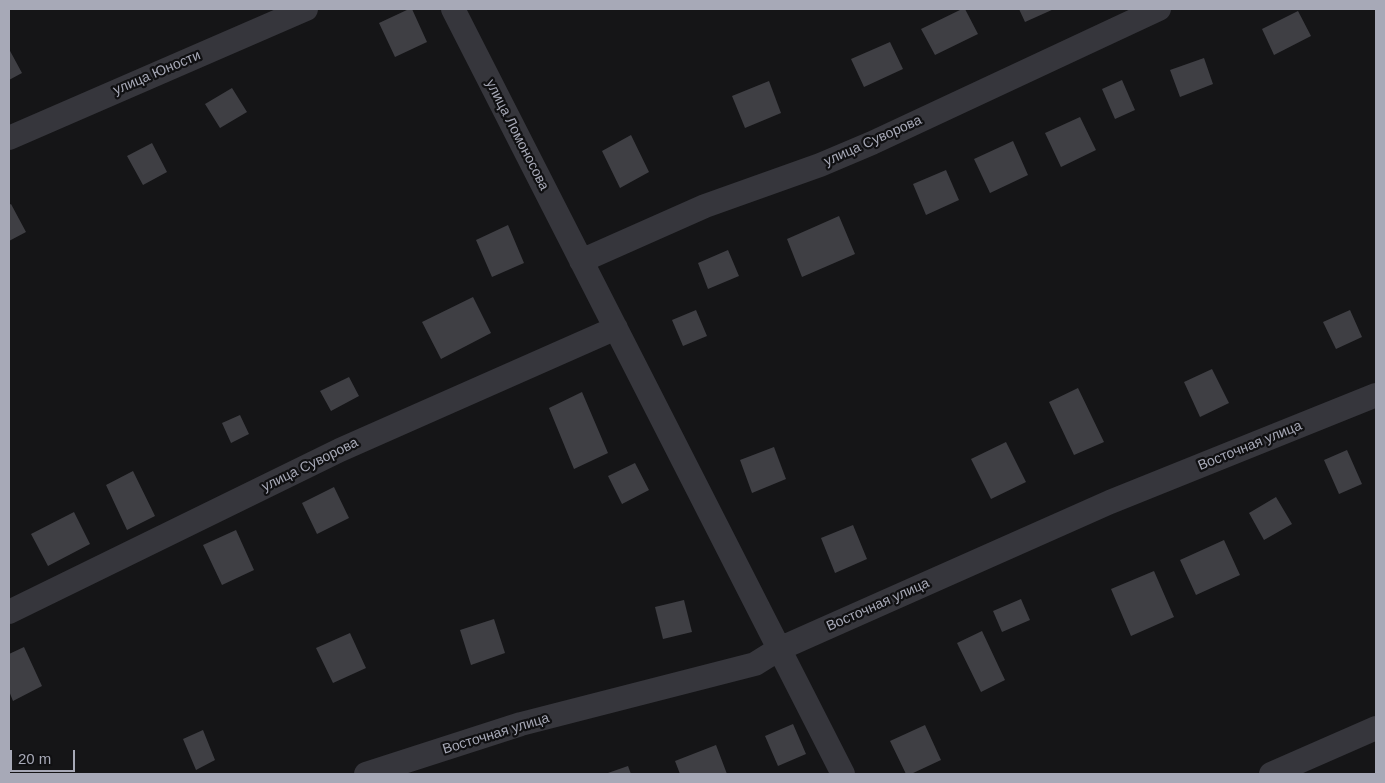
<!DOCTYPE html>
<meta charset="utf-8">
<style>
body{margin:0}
#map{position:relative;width:1385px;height:783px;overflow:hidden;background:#151517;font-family:Helvetica,sans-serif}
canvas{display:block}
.frame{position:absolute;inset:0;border:10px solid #a7a9b7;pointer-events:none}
.scale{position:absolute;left:10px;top:750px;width:65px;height:22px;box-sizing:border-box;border:2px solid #a7a9b7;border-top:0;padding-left:6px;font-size:15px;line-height:18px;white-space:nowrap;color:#a7a9b7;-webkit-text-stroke:4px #101012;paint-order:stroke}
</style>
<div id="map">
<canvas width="1385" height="783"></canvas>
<div class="frame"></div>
<div class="scale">20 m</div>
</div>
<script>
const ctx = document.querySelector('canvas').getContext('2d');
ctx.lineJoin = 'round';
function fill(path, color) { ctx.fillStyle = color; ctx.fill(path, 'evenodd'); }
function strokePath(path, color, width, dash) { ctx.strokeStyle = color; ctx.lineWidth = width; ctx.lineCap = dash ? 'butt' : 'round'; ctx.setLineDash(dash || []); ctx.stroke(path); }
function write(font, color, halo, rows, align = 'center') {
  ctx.font = font + ' Helvetica,sans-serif'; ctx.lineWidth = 4.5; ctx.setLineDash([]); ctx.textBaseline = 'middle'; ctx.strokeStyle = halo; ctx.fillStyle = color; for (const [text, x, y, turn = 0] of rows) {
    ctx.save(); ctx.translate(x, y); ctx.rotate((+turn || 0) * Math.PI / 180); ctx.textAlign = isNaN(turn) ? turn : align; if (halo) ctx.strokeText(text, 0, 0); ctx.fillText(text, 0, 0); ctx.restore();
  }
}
const building = new Path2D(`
 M409 9H412L427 42 395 57 379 23Z
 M962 9H965L978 34 935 55 921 29Z
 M1019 9H1054L1025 22Z
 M1298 11 1311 36 1274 55 1262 29Z
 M890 42 903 69 864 87 851 59Z
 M9 49 22 73 9 80Z
 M1204 58 1213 84 1180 97 1170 70Z
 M1122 80 1135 110 1115 119 1102 89Z
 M769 81 781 113 745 128 732 96Z
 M232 88 247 112 220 128 205 104Z
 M1080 117 1096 150 1061 167 1045 133Z
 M631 135 649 172 620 188 602 151Z
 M1013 141 1028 175 990 193 974 159Z
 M152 143 167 172 143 185 127 156Z
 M946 170 959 200 926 215 913 184Z
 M11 204 26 232 9 241V205Z
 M839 216 855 254 802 277 787 239Z
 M508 225 524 263 492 277 476 240Z
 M728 250 739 276 708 289 698 263Z
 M473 297 491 333 441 359 422 322Z
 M696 310 707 336 683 346 672 320Z
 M1350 310 1362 337 1336 349 1323 322Z
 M1212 369 1229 403 1200 417 1184 382Z
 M349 377 359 396 331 411 320 391Z
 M1078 388 1104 442 1074 455 1049 402Z
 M582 392 608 453 574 469 549 408Z
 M240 415 249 434 231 443 222 423Z
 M1006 442 1026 482 991 499 971 459Z
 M774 447 786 479 752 493 740 460Z
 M1347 450 1362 484 1339 494 1324 460Z
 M635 463 649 490 622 504 608 476Z
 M133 471 155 516 127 530 106 485Z
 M334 487 349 518 317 534 302 503Z
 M1276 497 1292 524 1264 540 1249 513Z
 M74 512 90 544 48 566 31 534Z
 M853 525 867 559 835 573 821 538Z
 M236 530 254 570 222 585 203 545Z
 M1224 540 1240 575 1196 595 1180 560Z
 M1154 571 1174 617 1131 636 1111 589Z
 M1021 599 1030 620 1002 632 993 611Z
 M684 600 692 632 663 639 655 607Z
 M494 619 505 653 471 665 460 630Z
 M982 631 1005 680 981 692 957 643Z
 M350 633 366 668 333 683 316 648Z
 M24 647 42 686 13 701 9 691V654Z
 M793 724 806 754 778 766 765 736Z
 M925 725 941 760 911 774H906L890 741Z
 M203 730 215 760 196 770 183 739Z
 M716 745 727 774H680L675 761Z
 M628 766 631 774H605Z`);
const minor = new Path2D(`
 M453 9 843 774
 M9 138 306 9
 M581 261 705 206 820 165 872 143 1159 9
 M9 612 340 450 616 328
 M366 774 521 724 755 664 779 649 1110 502 1376 395
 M1271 774 1376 728`);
const streetNames = [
 ["улица Юности",157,73,-23],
 ["улица Ломоносова",517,135,63],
 ["улица Суворова",873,141,-24],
 ["Восточная улица",1250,446,-22],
 ["улица Суворова",310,465,-26],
 ["Восточная улица",878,605,-24],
 ["Восточная улица",496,734,-17]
];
fill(building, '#3f3f44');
strokePath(minor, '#36363c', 24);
write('14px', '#a7a9b7', '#101012', streetNames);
</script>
